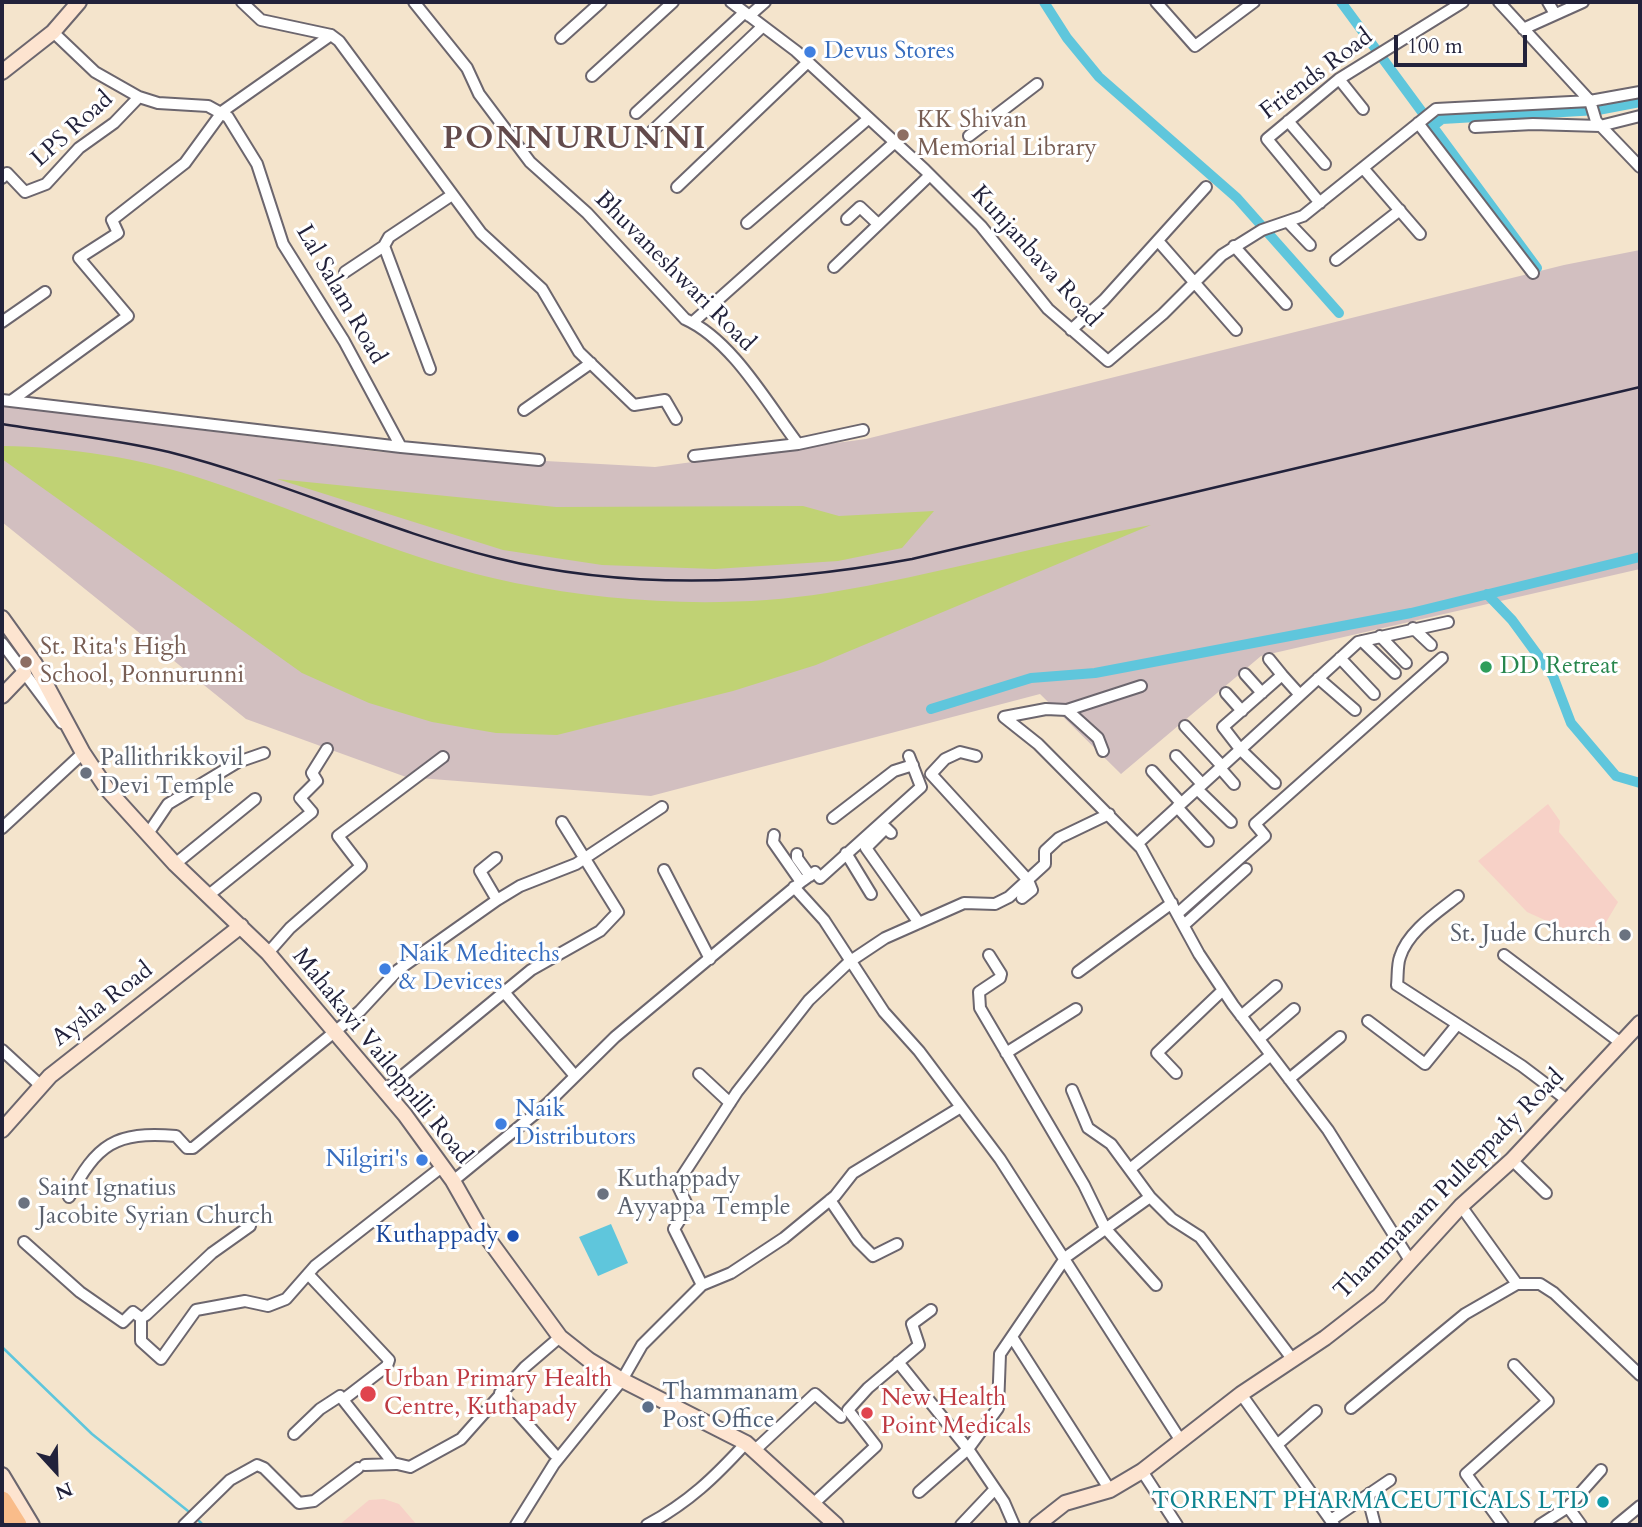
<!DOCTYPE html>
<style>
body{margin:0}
#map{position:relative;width:1642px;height:1527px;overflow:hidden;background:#f4e4cc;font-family:Cardo,serif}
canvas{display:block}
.frame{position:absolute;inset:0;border:4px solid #22223b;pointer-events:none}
.north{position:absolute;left:21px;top:1436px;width:70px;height:70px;-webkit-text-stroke:5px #fff;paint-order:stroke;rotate:158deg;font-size:19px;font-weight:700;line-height:28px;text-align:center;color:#22223b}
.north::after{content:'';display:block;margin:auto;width:24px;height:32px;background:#22223b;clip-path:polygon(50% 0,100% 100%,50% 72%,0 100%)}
.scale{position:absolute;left:1394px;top:35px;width:133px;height:32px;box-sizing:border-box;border:4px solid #22223b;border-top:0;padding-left:9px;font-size:21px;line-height:24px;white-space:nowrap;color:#22223b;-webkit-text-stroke:5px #fff;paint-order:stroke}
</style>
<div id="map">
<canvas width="1642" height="1527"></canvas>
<div class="frame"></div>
<div class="north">N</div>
<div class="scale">100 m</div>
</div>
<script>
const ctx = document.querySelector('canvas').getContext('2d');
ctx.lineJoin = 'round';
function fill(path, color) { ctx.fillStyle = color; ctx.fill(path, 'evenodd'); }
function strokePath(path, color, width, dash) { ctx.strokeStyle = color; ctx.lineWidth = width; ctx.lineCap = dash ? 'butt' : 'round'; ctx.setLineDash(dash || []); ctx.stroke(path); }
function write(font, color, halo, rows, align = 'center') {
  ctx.font = font + ' Cardo,serif'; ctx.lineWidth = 6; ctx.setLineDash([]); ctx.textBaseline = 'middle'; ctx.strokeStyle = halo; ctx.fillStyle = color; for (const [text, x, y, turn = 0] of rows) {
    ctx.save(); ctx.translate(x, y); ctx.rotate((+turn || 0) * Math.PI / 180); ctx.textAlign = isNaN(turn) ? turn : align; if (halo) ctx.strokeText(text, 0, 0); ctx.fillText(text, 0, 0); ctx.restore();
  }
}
const built = new Path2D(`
 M1548 804 1560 821 1559 832 1618 902 1602 929 1607 936 1602 946 1527 912 1478 861Z
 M384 1499 399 1504 417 1525H339L369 1500Z`);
const industrial = new Path2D(`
 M1640 250V569L1261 656 1121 774 1040 694 651 796 406 777 246 719 2 522V406L381 452 655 467 866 439 1564 265Z`);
const green = new Path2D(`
 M2 446C70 447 141 458 206 480 309 514 408 561 515 583 616 603 725 609 827 593 936 575 1042 544 1151 525L816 665 733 691 557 735 496 733 432 722 369 703 302 673 2 459Z
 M277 479 556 507 803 506 839 516 934 511 902 548 838 561 715 569 602 565 503 550Z`);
const water = new Path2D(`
 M611 1224 628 1263 598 1276 579 1237Z`);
const stream = new Path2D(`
 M2 1347 92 1434 188 1511
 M199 1521 203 1525`);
const canal = new Path2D(`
 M1044 2 1067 38 1099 77 1237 198 1339 313
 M1341 2 1537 268
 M1433 126 1442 119 1598 110 1640 102
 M1487 594 1512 620 1553 676 1571 723 1616 776 1640 783
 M931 709 1031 678 1095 673 1411 613 1640 557`);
const street = new Path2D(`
 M242 2 261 20 331 35 339 41 481 233 542 289 579 352 634 405 665 400 676 419
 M414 2 467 68 479 94 530 162 587 213 685 319C732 340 767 403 798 444
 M731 2 796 51 925 170 981 226 1048 309 1108 361 1163 314 1222 255 1262 230 1303 216 1436 109 1590 101 1640 92
 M1156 2 1195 46 1254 2
 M1499 2 1590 101 1596 121 1640 167
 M1548 2 1555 14
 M749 16 765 2
 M1523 29 1583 2
 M53 32 95 72 139 97 158 103 208 106 228 117 257 164 283 244 344 341 401 447
 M561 38 601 2
 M592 76 673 2
 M1339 79 1363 109
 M636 113 744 13
 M1288 121 1325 164
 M1418 123 1533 273
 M1475 127 1533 124 1600 126 1640 116
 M969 136 1037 84
 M645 138 762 27
 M1363 168 1420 234
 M2 178 7 173 25 192 46 184 79 148 114 123 139 97
 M677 187 807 63
 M1320 203 1267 139 1339 79 1463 2
 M847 219 860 207 878 224
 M747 223 868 119
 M1289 223 1310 245
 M1159 242 1236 330
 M384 246 430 369
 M1234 246 1286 304
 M1336 260 1400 210
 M834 267 930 175
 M345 272 384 246 389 237 452 195
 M2 322 45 292
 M693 322 894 143
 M1071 330 1104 300 1206 187
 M2 400 401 447 539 460
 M11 401 128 316 79 258 118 233 112 220 185 163 223 111 331 35
 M524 410 591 363
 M694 456 798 444 863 430
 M1413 628 1431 645
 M1380 636 1406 663
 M1362 641 1395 673
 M2 643 62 723
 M1340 658 1374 694
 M1269 659 1282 675
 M1245 674 1262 693
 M1318 678 1355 710
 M1226 693 1242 711
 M1067 710 1098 738 1103 751
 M1004 717 1038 744 1141 848 1199 954 1233 1005 1328 1130 1411 1262
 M1004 717 1046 709 1067 710 1141 686
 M1185 726 1222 766
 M976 756 960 752 945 759 931 774 1028 880 1032 890 1022 898
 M1176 756 1202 784
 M1220 768 1234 784
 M1152 771 1181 803
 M1275 783 1240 749 1223 727 1282 675 1300 695
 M1197 789 1231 822
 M1177 807 1208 841
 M833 818 894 771 913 765
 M2 828 83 753
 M891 833 886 828 866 848 919 923
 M147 835 168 804 238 762 264 753
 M1137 844 1358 642 1448 622
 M846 853 871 894
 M797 854V858L810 876
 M175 864 255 799
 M664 870 710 959
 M801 882 815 872 820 878 921 787 909 756
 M794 887 824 920 884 1012 919 1051 1000 1159 1181 1441
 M210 894 312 812 300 798 317 781 312 773 327 749
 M1458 896C1438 912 1408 931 1400 957 1397 965 1398 977 1397 985L1522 1066 1567 1100
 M497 900 520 886 576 864 662 807
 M1177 914 1265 836 1255 824 1442 658
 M1184 925 1246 869
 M268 953 290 928 361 866 338 836 443 757
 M989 955 1001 974 1000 978 979 992 980 1008 1084 1185 1105 1228 1156 1285
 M1504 955 1621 1043
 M1078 972 1172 903
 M504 992 575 1076
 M1241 1016 1276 986
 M1368 1021 1425 1064 1456 1026
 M1259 1039 1294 1009
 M2 1050 40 1085
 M1006 1053 1076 1009
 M1176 1073 1157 1053 1223 990
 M699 1074 730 1103
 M1289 1079 1340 1037
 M1072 1090 1088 1128 1111 1144 1150 1197
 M384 1091 531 970 600 931 618 912 562 822
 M1512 1160 1546 1193
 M1130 1169 1271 1055
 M453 1181 547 1104 615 1037 801 882 773 842 774 835
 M69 1197C97 1144 115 1131 176 1136L187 1148H193L360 1011 398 970 497 900 480 871 496 858
 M830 1200 858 1241 873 1256 897 1244
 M1461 1206 1517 1284H1540L1554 1293 1640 1375
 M24 1242 80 1292 123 1322 133 1312 141 1318 146 1315 212 1253 250 1226
 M308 1274 389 1360 387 1366 344 1399
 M702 1285 731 1273 784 1238 835 1196 853 1173 961 1107
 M141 1318V1341L161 1359 196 1310 245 1301 268 1306 286 1299 315 1266 443 1166
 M1012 1337 1110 1490
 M898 1362 968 1449 998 1408 1000 1354 1066 1257 1150 1197 1172 1219 1200 1237 1293 1360
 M500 1393 554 1454
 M1241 1394 1334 1525
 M1351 1408 1465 1314 1517 1284
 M294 1434 320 1409 340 1396 393 1463 410 1467 461 1439 525 1367 560 1337
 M1278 1444 1316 1411
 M755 1450 815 1394 841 1417
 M365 1465 396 1464
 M1142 1471 1177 1525
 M919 1492 968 1449 1004 1502 1014 1525
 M1370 1493 1369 1502 1375 1525
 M813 1504 876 1446 848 1410 868 1388 919 1345 912 1324 931 1310
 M1568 1507 1601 1470
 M1331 1520 1390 1480
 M184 1525 230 1480 257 1465 264 1468 299 1503 314 1501 358 1468
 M516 1525 554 1464 622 1380 642 1345 702 1285 674 1229 688 1207 677 1184 737 1092 809 1000 849 962 885 938 964 903 995 904 1009 897 1045 864V851L1059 838 1109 814
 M647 1525C689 1502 714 1478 746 1443
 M961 1525 995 1489
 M1503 1525 1466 1474 1548 1401 1514 1365
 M1540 1525 1568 1507 1581 1525
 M1617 1525 1640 1506`);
const secondary = new Path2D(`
 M2 72 53 32 79 2
 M2 618 35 664 83 753 107 789 175 864 268 953 405 1115 453 1181 478 1225 560 1337 589 1360 622 1380 746 1443 836 1525
 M2 696 24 673
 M2 1130 50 1076 241 926
 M2 1475 32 1525
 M1037 1525 1065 1503 1110 1490 1142 1471 1241 1394 1325 1338 1379 1296 1461 1206 1512 1160 1640 1023`);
const highway = new Path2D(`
 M2 1501 17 1525`);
const rail = new Path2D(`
 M2 424C58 433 114 439 169 452 280 480 385 530 496 558 632 592 776 584 912 559L1640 387`);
const markers = [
 [810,52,7,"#3f7fe0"],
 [903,135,7,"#8d6e63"],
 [26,662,7,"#8d6e63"],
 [1486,667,7,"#2e9e5b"],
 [86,773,7,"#6b7280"],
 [1625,935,7,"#6b7280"],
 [385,969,7,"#3f7fe0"],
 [501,1124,7,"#3f7fe0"],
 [422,1160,7,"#3f7fe0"],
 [603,1194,7,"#6b7280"],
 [24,1203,7,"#6b7280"],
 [513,1236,7,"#1a4fb4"],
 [368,1394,9,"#e0444e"],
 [648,1407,7,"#5c6f8a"],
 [867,1413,7,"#e0444e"],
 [1603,1502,7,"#0f9aa8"]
];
const shopNames = [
 ["Devus Stores",824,52],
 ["Naik Meditechs",399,955],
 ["& Devices",399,983],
 ["Naik",515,1110],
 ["Distributors",515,1138],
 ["Nilgiri's",408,1160,"right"]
];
const streetNames = [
 ["Friends Road",1317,75,-37],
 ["LPS Road",73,130,-42],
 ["Kunjanbava Road",1035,257,48],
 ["Bhuvaneshwari Road",674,272,45],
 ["Lal Salam Road",340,295,60],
 ["Aysha Road",103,1005,-38],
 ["Mahakavi Vailoppilli Road",381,1057,51],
 ["Thammanam Pulleppady Road",1450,1185,-45]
];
const educationNames = [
 ["KK Shivan",917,121],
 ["Memorial Library",917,149],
 ["St. Rita's High",40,648],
 ["School, Ponnurunni",40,676]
];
const leisureNames = [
 ["DD Retreat",1500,667]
];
const worshipNames = [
 ["Pallithrikkovil",100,759],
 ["Devi Temple",100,787],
 ["St. Jude Church",1611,935,"right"],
 ["Kuthappady",617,1180],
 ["Ayyappa Temple",617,1208],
 ["Saint Ignatius",38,1189],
 ["Jacobite Syrian Church",38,1217]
];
const transitNames = [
 ["Kuthappady",499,1236]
];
const healthNames = [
 ["Urban Primary Health",384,1380],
 ["Centre, Kuthapady",384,1408],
 ["New Health",881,1399],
 ["Point Medicals",881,1427]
];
const serviceNames = [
 ["Thammanam",662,1393],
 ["Post Office",662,1421]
];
const cultureNames = [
 ["TORRENT PHARMACEUTICALS LTD",1589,1502]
];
const districtNames = [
 ["PONNURUNNI",575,141]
];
fill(built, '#f7d1c7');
fill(industrial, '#d2bfc0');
fill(green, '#c0d274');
fill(water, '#5fc6dc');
strokePath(stream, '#5fc6dc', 2.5);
strokePath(canal, '#5fc6dc', 10);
strokePath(street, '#6c666e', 14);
strokePath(secondary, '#6c666e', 18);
strokePath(highway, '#6c666e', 23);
strokePath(street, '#fff', 10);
strokePath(secondary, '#fde4d0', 14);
strokePath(highway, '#f9bc8a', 19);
strokePath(rail, '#22223b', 2.5);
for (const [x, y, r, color] of markers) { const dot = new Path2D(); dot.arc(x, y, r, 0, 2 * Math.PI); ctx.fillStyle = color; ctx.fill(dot); strokePath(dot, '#fff', 2.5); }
write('24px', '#366cbe', '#fff', shopNames, 'left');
write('24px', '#22223b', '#fff', streetNames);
write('24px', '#785e54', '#fff', educationNames, 'left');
write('24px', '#27864d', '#fff', leisureNames, 'left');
write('24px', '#5b616d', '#fff', worshipNames, 'left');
write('24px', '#164399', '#fff', transitNames, 'right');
write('24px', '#be3a42', '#fff', healthNames, 'left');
write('24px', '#4e5e75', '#fff', serviceNames, 'left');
write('24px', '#0d838f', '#fff', cultureNames, 'right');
ctx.letterSpacing = '2px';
write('bold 32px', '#634b4c', '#fff', districtNames);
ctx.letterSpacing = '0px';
</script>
